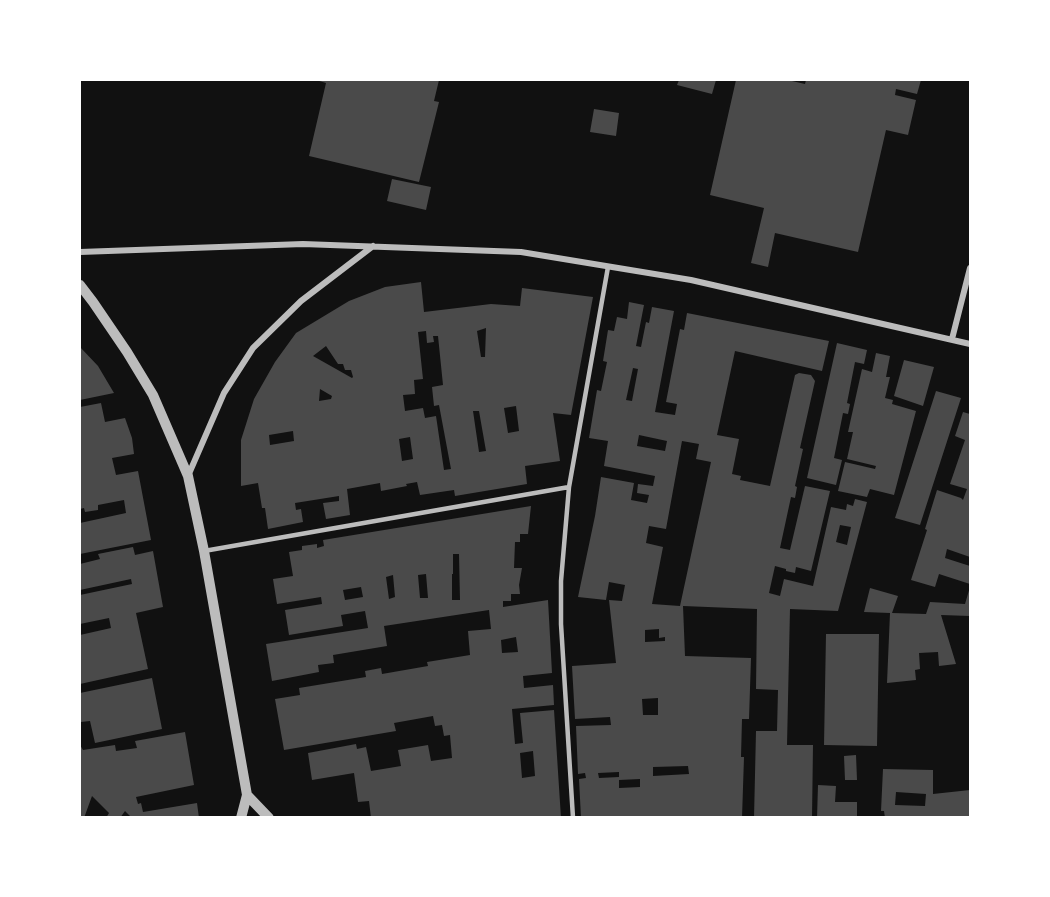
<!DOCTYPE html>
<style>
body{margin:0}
#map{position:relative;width:1050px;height:897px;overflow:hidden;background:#111;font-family:Overpass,sans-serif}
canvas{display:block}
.frame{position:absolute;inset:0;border:81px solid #fff;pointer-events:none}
</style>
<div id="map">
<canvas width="1050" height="897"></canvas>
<div class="frame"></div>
</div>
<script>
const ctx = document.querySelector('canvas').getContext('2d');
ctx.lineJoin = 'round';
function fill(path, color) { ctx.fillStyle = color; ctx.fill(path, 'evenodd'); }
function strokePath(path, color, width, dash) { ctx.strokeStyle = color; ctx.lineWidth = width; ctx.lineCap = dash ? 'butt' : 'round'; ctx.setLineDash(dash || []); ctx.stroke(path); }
const building = new Path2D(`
 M316 80H439L434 101 439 102 419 182 309 156 326 83Z
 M679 80H716L712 94 677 85Z
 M736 80H792V81L805 84 806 80H921L917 94 896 89 895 95 916 100 908 135 886 130 858 252 775 233 768 267 751 263 764 208 710 195Z
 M594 109 619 113 616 136 590 132Z
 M392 179 431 187 426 210 387 201Z
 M421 282 424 312 491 304 520 306 522 288 593 297 571 415 553 413 560 461 525 466 527 484 455 496 454 490 420 495 417 482 406 484 407 486 381 491 380 483 347 489 350 515 326 519 323 503 339 501V496L295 503 296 510 301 509 303 522 268 529 265 508H262L258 483 241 486V440L254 399 275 362 296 333 349 301 385 287ZM486 328 485 357H481L477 331ZM426 331 427 343 434 342 433 336H438L443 385 432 387 434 406 439 405 451 469 444 470 436 416 425 418 423 408 405 411 403 395 415 394 414 380 423 379 418 332ZM326 346 338 364H343L345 370H351L353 377 352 378 313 356ZM320 389 332 396 331 399 319 401ZM516 406 519 431 508 433 504 408ZM473 411H479L486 451 479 452ZM293 431 294 441 270 445 269 435ZM410 437 413 459 402 461 399 439Z
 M629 302 644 305 636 346 641 347 646 322 649 323 652 307 674 311 655 412 675 415 677 404 666 402 680 329 684 330 687 313 829 341 822 371 735 351 717 435 739 439 732 474 741 476 740 480 770 486 795 375 799 373 811 375 815 381 800 448 803 449 795 486 797 487 795 498 791 497 780 548 790 550 805 486 830 491 811 571 796 567 795 573 786 571V569L775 566 769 593 780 596 784 579 813 586 831 507 846 510 847 504 853 506 855 499 867 502 838 611 790 609 787 745H813L812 818H754L756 731H777L778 690 756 689 757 609 683 606 685 656 751 658 749 719H742L741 757H744L742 818H620L621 816 581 818 579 779 586 778 585 773 578 774 576 726 611 725 610 717 575 719 572 666 616 663 609 600 622 601 625 585 609 582 606 600 578 597 595 516 601 477 634 483 631 500 647 503 649 495 637 493 638 484 653 486 655 476 604 466 608 441 589 438 597 390 601 391 607 362 603 361 608 330 614 331 617 317 627 319ZM633 368 638 369 632 401 626 400ZM639 435 667 441 665 451 637 446ZM682 441 699 444 696 459 711 462 680 606 652 604 663 547 646 543 649 526 666 529ZM840 525 851 527 847 545 836 542ZM659 629V638L665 637V641L645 642V630ZM658 698V715H643L642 699ZM688 766 689 774 653 776V767ZM619 772V777L599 778 598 773ZM640 779V787L619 788V780Z
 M837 343 867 350 864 364 855 362 847 403 850 404 848 414 843 413 834 458 842 460 836 485 807 478Z
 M80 347 98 366 114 393 80 400Z
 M876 353 890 356 886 377H890L885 398 893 400 892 404 916 411 894 495 870 489 867 497 838 491 845 462 875 469 876 466 847 459 853 432H848L862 369 872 372Z
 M904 360 934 367 923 406 894 396Z
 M936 391 961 398 920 525 895 518Z
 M101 403 105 422 125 418 132 438 134 454 112 458 116 475 138 471 151 540 80 554V523L126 513 124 500 98 505V510L85 512 84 508 80 509V456H81L80 449V407Z
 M963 412 970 414V557L947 549 945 558 970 566V584L939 574 935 587 911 580 927 530 925 529 937 490 961 498 963 500 967 489 950 484 965 440 955 436Z
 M531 506 528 534H520V542H515L514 568H522L519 585 520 594H511V601H503V607L548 600 552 673 523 676 524 688 553 685 554 705 512 709 515 744 523 743 520 713 554 710 561 818H371L369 801 358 802 354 773 312 780 308 753 356 744 357 749 366 747 371 771 401 766 398 750 428 745 431 761 452 758 450 735 444 736 442 725 435 726 433 716 394 723 396 731 284 750 275 699 300 695 299 688 366 677 365 671 381 668 382 674 428 666 427 662 470 655 468 631 491 629 489 610 384 626 387 646 333 655 334 663 318 665 319 672 272 681 266 644 368 628 365 611 341 615 343 626 289 635 285 610 322 604 321 597 277 604 273 579 293 576 289 552 302 550V546L317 544V548L324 546 323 540ZM453 554H459L460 600H452V574H453ZM426 574 428 598H420L418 575ZM393 575 395 597 389 599 386 577ZM361 587 363 597 345 600 343 590ZM516 637 518 652 502 653 501 640ZM533 751 535 776 522 778 520 753Z
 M133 547 135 555 153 551 163 607 136 613 148 669 80 684V635L111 628 109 618 80 624V595L132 584 131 579 80 590V564L100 559 98 554Z
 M970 587V616L941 615 956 664 939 666 938 652 919 653 920 669 915 670 916 680 887 683 890 613 864 612 870 588 898 596 892 613 926 614 930 602 965 604Z
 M826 634H879L877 746 824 745Z
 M152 678 162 729 95 743 90 721 81 722 80 714V693Z
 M185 732 194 785 136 797 138 804 141 803 143 812 197 803 199 818H129L130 816 125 811 120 818H106L109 813 92 796 84 818H80V745L83 750 115 745 116 751 137 748 135 741Z
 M856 755 857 780H845L844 756Z
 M883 769 933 770V794L970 790V818H885L884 811H881ZM896 792 926 794 925 806 895 805Z
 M818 785 836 786 835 802H857V818H817Z`);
const service = new Path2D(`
 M569 487 561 581V624L573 818
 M204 551 569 487 608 267`);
const minor = new Path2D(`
 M80 252 303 244 521 252 691 280 970 344
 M952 339 970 268
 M188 476 224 393 253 348 301 301 373 246`);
const tertiary = new Path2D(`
 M80 285 93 302 127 352 153 395 188 476 204 551 247 795 241 818
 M247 795 269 818`);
fill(building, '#4a4a4a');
strokePath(service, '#bcbcbc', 4.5);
strokePath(minor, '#bcbcbc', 6);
strokePath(tertiary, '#bcbcbc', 10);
</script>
